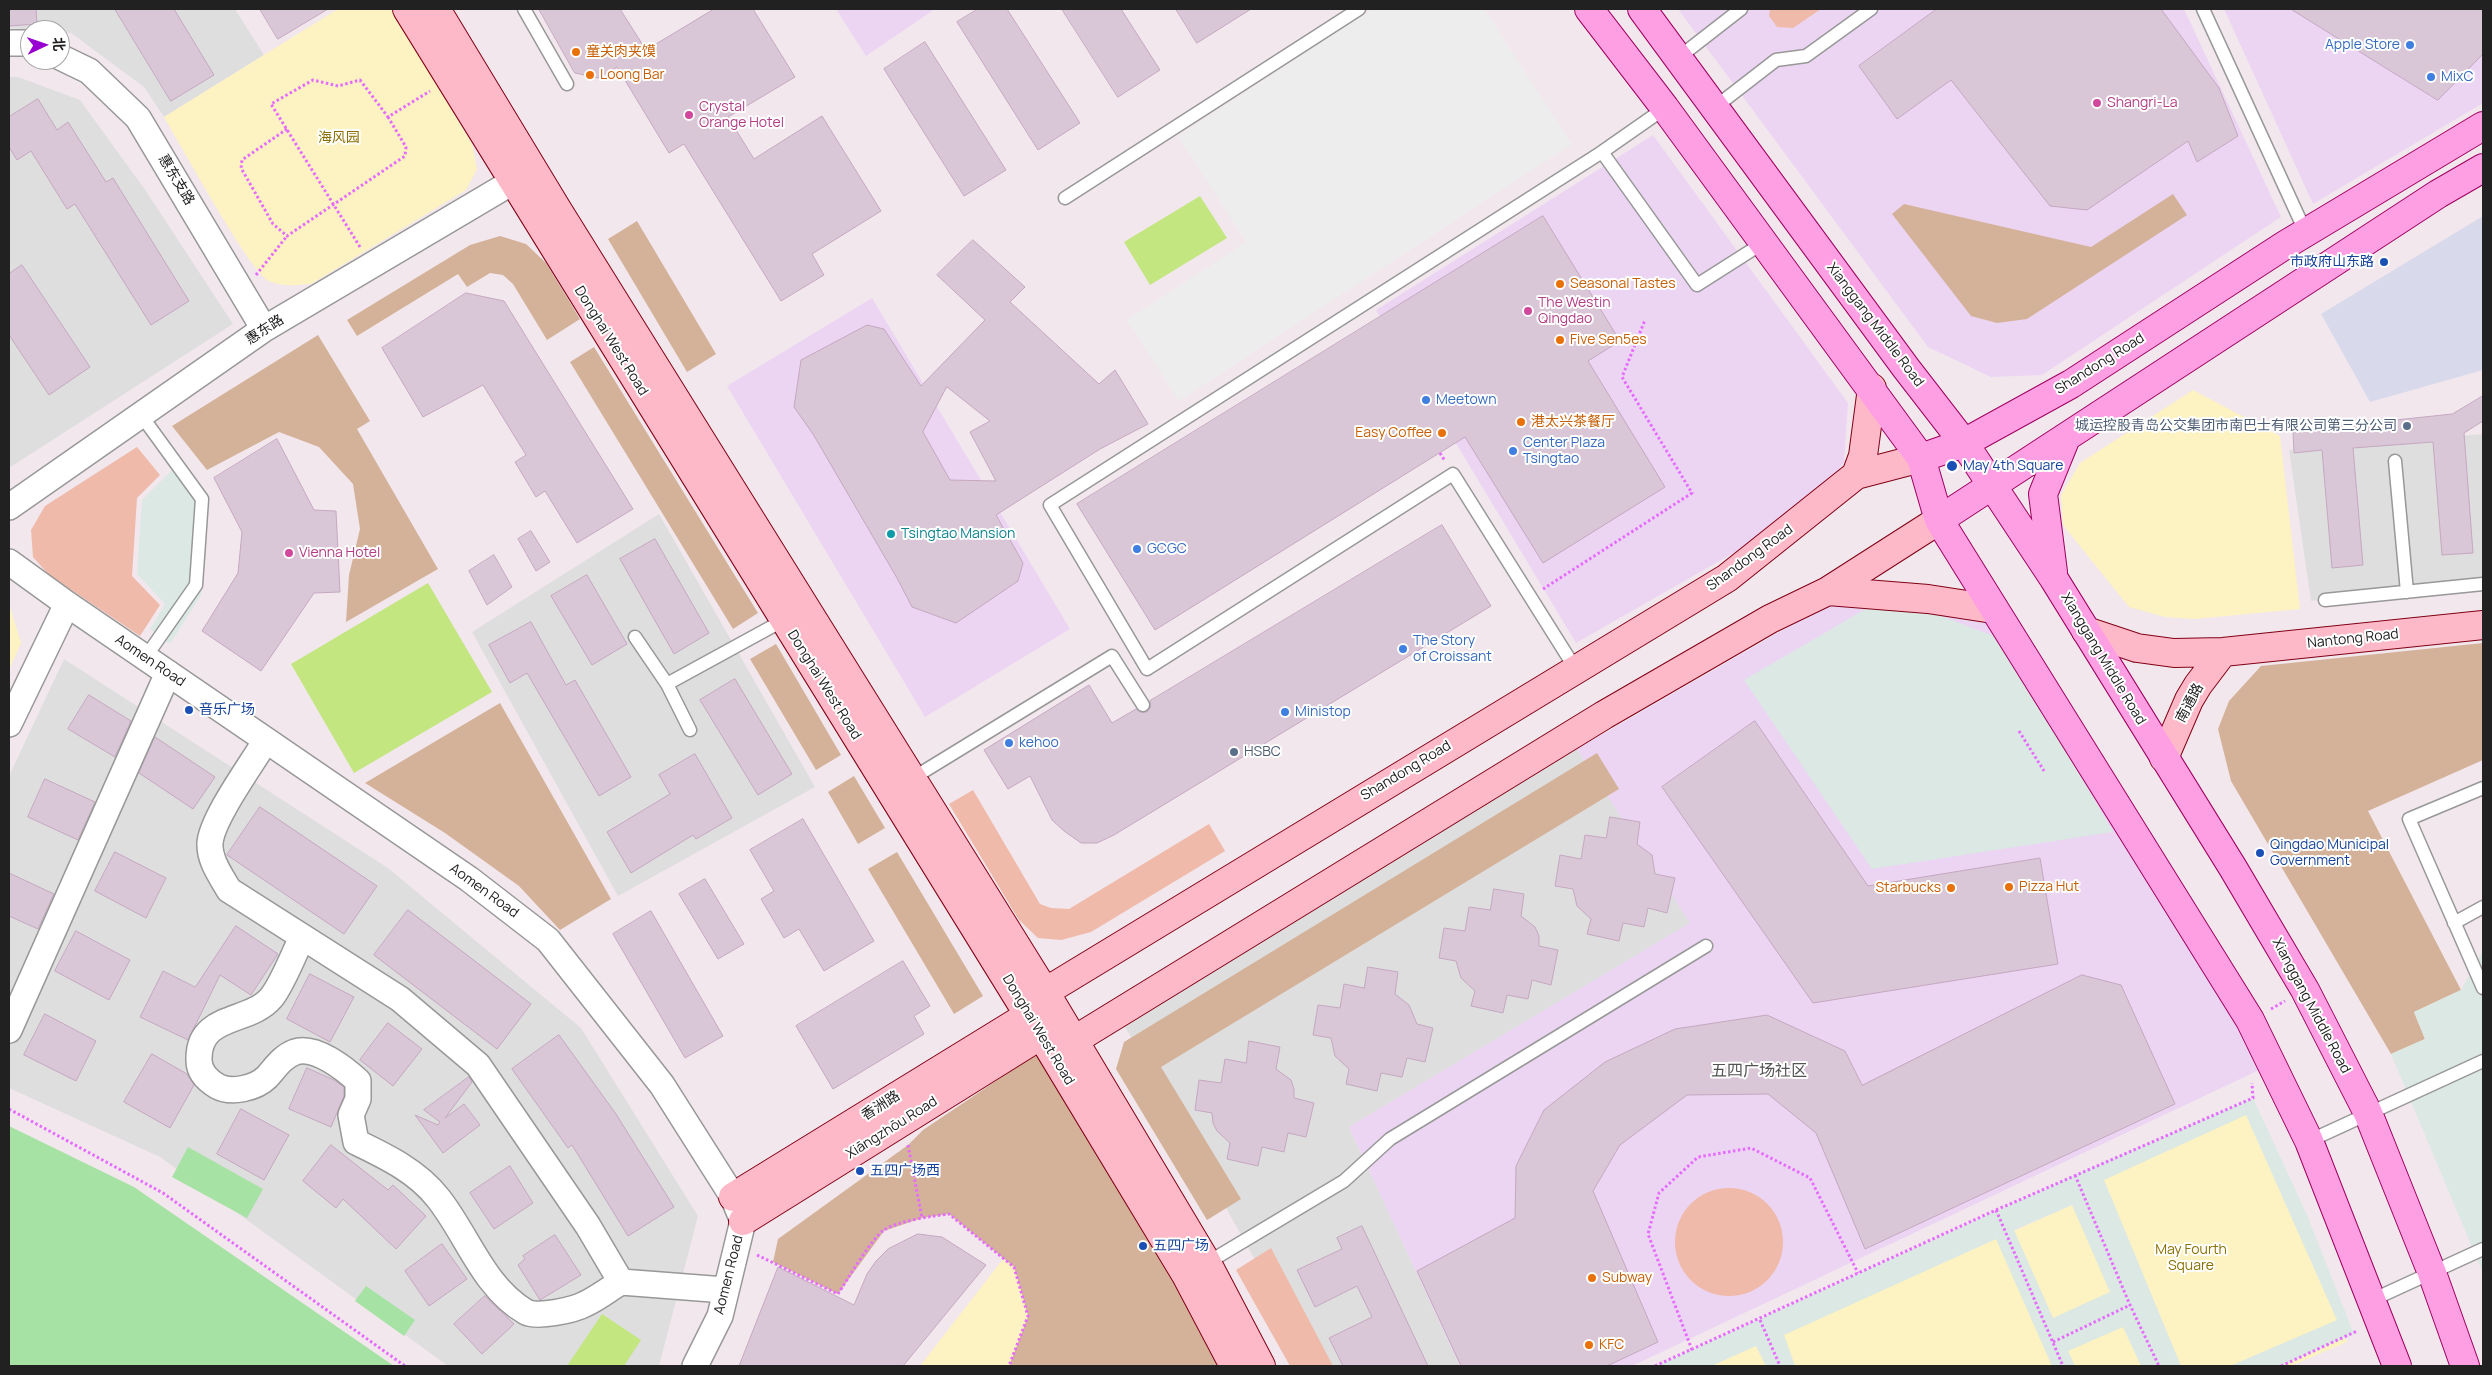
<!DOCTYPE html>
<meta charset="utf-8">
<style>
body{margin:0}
#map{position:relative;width:2492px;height:1375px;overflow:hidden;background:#f2e7ed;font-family:Manrope,"Noto Sans SC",sans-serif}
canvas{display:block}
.frame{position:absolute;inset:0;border:10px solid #212121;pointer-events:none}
.north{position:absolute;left:20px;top:20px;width:50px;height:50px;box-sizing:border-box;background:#fff;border:1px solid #a6a6a6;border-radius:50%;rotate:87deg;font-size:14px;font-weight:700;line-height:20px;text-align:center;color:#212121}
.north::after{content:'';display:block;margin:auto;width:18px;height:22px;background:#9800d2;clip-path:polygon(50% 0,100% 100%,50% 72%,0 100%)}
</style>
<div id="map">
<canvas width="2492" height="1375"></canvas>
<div class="frame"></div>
<div class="north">北</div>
</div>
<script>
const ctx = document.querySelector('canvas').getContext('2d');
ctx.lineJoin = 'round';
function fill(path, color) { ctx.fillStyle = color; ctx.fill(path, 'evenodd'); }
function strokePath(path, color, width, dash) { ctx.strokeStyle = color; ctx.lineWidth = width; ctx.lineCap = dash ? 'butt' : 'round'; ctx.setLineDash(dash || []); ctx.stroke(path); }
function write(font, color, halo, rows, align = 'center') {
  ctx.font = font + ' Manrope,"Noto Sans SC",sans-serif'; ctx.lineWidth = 4; ctx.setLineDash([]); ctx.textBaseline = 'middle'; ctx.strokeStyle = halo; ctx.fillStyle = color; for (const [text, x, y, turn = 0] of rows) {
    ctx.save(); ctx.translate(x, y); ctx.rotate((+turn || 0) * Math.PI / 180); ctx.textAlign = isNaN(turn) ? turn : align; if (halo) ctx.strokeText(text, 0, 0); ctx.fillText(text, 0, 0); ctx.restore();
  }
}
const residential = new Path2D(`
 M9 9H235L264 55 164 117 144 87 71 33 9 28Z
 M9 77H18L80 100 146 191 233 324 9 468Z
 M2483 434V584L2311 601 2289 450Z
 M659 514 815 787 618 896 472 632Z
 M64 659 388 868 581 1028 698 1216 659 1366H448L160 1157 9 1088V776Z
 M1577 749 1691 923 1349 1127 1460 1366H1314L1123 1023Z`);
const commercial = new Path2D(`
 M836 9H935L866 56Z
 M1678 9H2184L2281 217 2042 375 1991 377 1928 347Z
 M2224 9H2483V103L2313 204Z
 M1653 135 1848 403 1844 462 1812 508 1576 643 1376 310Z
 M872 298 1070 629 925 717 727 386Z
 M1845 594 2004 621 2272 1064 1632 1366H1460L1349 1127 1690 923 1577 749Z`);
const industrial = new Path2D(`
 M2483 216V370L2370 402 2321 314Z`);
const grass = new Path2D(`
 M1770 9H1821L1793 28 1777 27 1769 16Z
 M137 447 160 475 137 498 132 576 160 605 140 636 49 575 33 557 31 530 45 506Z
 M973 790 1040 904 1051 908 1069 909 1209 824 1225 851 1091 932 1061 940 1038 938 1019 920 949 804Z
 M1675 1242a54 54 0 1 1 108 0a54 54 0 1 1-108 0Z
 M1271 1248 1333 1366H1290L1236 1270Z`);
const forest = new Path2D(`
 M2173 194 2187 215 2027 319 1997 323 1971 316 1892 214 1904 204 2091 247Z
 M637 221 716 354 687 372 608 239Z
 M500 236 526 244 546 263 580 319 547 340 513 284 503 275 490 273 467 287 458 274 357 336 347 320 470 245Z
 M318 335 370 421 357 429 438 569 346 622 349 575 360 529 353 484 319 447 279 432 207 470 172 426Z
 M594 347 758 613 733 629 570 362Z
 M2483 643V760L2368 811 2461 990 2414 1012 2425 1039 2391 1054 2231 781 2218 729 2229 701 2261 666Z
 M776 644 841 755 816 770 750 659Z
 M500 703 611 899 560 930 519 886 445 833 365 783Z
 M1597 753 1619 789 1161 1067 1241 1199 1207 1220 1116 1069 1124 1042Z
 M854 776 885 828 858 844 828 792Z
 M897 852 983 996 954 1014 868 869Z
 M1039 1052 1225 1366H1009L1028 1316 1014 1267 949 1214 922 1218 884 1231 838 1294 773 1262 778 1239 908 1145 923 1130Z`);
const park = new Path2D(`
 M338 9H391L472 144 477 169 466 190 311 284C297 285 282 287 269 281 251 274 179 142 164 117Z
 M2193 390 2280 436 2300 609 2195 619 2165 617 2129 607 2063 525 2061 495 2080 463Z
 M9 604 21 643 9 670Z
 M2246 1114 2347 1342 2291 1366H1711L2072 1205 2104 1179Z
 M1003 1259 1014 1267 1028 1316 1009 1366H920Z`);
const pitch = new Path2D(`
 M1200 196 1227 238 1150 285 1124 242Z
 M428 583 492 692 354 773 291 664Z
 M602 1314 641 1340 624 1366H567Z`);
const parking = new Path2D(`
 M1373 9H1484L1572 144 1179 401 1127 320 1246 242 1178 136Z`);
const plaza = new Path2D(`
 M177 465 208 508 201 595 170 644 150 629 165 604 137 574 142 500Z
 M1869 607 1927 611 2002 639 2113 832 1872 869 1744 680Z
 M2483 951V1273L2391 1054 2425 1039 2414 1012 2461 990Z
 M2253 1098 2307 1215 2354 1334 2281 1366H2230L2337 1320 2246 1115 2104 1180 2181 1366H2141L2123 1327 2068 1351 2075 1366H2052L1996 1239 1784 1335 1795 1366H1766L1756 1346 1711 1366H1657L2075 1175ZM2072 1205 2110 1292 2053 1318 2014 1230Z`);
const water = new Path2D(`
 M9 1126 134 1187 394 1366H9Z
 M188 1147 263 1189 247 1218 172 1177Z
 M366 1286 415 1320 404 1336 355 1301Z`);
const building = new Path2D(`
 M9 9H36L37 24 9 26Z
 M115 9H174L214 75 171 101Z
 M260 9H328L278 39Z
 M539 9H620L646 50 714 9H753L795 77 728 117 754 159 822 116 881 211 812 254 824 275 781 301 684 144 669 153 617 67 598 78 575 73Z
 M978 9H1007L1080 123 1038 150 957 22Z
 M1062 9H1121L1160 70 1118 97Z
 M1176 9H1251L1197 43Z
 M1937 9H2161L2219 88 2238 136 2197 162 2188 141 2087 210 2050 206 1951 80 1897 119 1859 66Z
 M2291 9H2483V54L2438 100Z
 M925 42 1006 170 964 196 884 69Z
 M38 99 57 130 68 122 106 182 113 178 189 301 151 325 75 204 67 209 31 151 17 160 9 147V117Z
 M1543 216 1620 341 1588 361 1665 487 1543 563 1465 437 1155 630 1077 504Z
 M973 240 1025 287 1010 302 1099 384 1115 370 1148 424 1100 449 996 515 1023 563 1018 581 956 623 912 607 897 578 813 434 794 407 801 360 867 325 884 329 921 386 985 320 937 275ZM947 387 990 421 970 432 996 481 950 480 923 432Z
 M22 265 90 367 49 395 9 335V274Z
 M466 293 504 301 633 509 577 543 545 491 536 497 515 462 526 455 483 385 423 417 382 348Z
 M2483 396V421L2464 433 2473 553 2442 555 2433 442 2353 448 2363 565 2332 568 2322 450 2294 453 2293 431 2452 414Z
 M277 439 314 510 336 511 340 592 314 593 261 671 202 631 238 573 242 532 214 478Z
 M1442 525 1491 606 1114 835 1097 843H1081L1064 831 1052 820 1030 776 1008 789 984 750 1089 685 1112 723 1136 709 1140 712H1147L1150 708V701Z
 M531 531 550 562 536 571 518 539Z
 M655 539 709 633 674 654 620 559Z
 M494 555 512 587 487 605 469 571Z
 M587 575 627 644 592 665 551 596Z
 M531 622 566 685 575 680 631 777 599 796 527 673 510 683 489 645Z
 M735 679 792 774 758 795 700 700Z
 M89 695 131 721 115 757 68 729Z
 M1755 721 1868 886 2040 858 2058 964 1813 1003 1662 787Z
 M155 737 215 777 193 809 139 773Z
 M695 754 732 818 696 839 693 835 631 873 607 832 670 794 659 775Z
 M45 779 95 802 78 840 28 817Z
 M260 807 377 886 344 934 227 855Z
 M1610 817 1640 822 1637 844 1652 855 1655 874 1675 878 1667 913 1648 908 1644 927 1623 923 1619 941 1587 934 1591 919 1577 906 1573 889 1555 886 1560 855 1581 859 1585 835 1606 838Z
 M803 819 874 941 824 971 799 929 784 938 761 899 774 891 750 850Z
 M115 852 166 878 146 918 95 891Z
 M9 873 54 894 38 929 9 916Z
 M705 879 744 944 718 959 679 894Z
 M1494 889 1524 894 1521 916 1535 927 1539 936V946L1558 950 1551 985 1532 980 1528 999 1507 995 1503 1013 1471 1006 1475 991 1461 978 1456 961 1439 958 1444 928 1465 931 1469 907 1490 910Z
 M408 910 531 1004 497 1049 374 955Z
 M651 911 723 1036 685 1058 613 934Z
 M236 926 278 954 251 995 220 975 188 1040 140 1017 163 971 195 987Z
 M76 931 130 960 109 1000 55 971Z
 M903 961 930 1006 914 1016 924 1034 833 1089 796 1026Z
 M1368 967 1398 972 1395 994 1409 1005 1417 1024 1433 1028 1425 1062 1407 1058 1402 1077 1381 1073 1377 1091 1346 1084 1349 1069 1335 1056 1331 1038 1313 1035 1318 1005 1340 1008 1344 984 1364 988Z
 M310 974 354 997 330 1042 287 1019Z
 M2082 975 2121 985 2175 1104 1865 1249 1816 1133 1768 1094 1687 1095 1620 1145 1593 1191 1658 1342 1607 1366H1461L1417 1271 1515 1218 1516 1166 1544 1110 1605 1062 1675 1029 1767 1015 1845 1051 1862 1085Z
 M45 1014 96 1041 76 1081 24 1055Z
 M388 1023 422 1049 393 1086 360 1060Z
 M559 1035 616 1114 674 1207 628 1236 572 1145 568 1148 512 1069Z
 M1249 1041 1280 1047 1276 1069 1291 1080 1294 1089V1098L1314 1103 1306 1137 1288 1133 1284 1152 1262 1147 1258 1166 1227 1159 1230 1143 1217 1131 1213 1123 1212 1113 1195 1110 1199 1080 1221 1083 1225 1059 1246 1063Z
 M152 1054 187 1074 194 1085 170 1128 124 1102Z
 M307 1068 334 1080 344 1087V1096L331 1127 289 1109Z
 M469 1077 472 1082 445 1118 464 1104 480 1125 443 1153 415 1115 438 1125 440 1122 424 1110Z
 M241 1109 289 1135 264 1180 217 1154Z
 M331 1145 388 1190 393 1185 426 1216 396 1249 343 1199 336 1208 303 1181Z
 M510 1166 533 1203 494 1229 470 1193Z
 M1362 1226 1428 1366H1343L1329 1338 1372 1317 1357 1286 1315 1307 1297 1270 1342 1249 1337 1238Z
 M918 1234 942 1237 986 1265 903 1366H739L778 1267 854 1305 867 1274 876 1261 888 1249Z
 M555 1235 581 1275 540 1300 518 1265 525 1259 523 1256Z
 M442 1244 467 1279 429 1306 405 1271Z
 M485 1296 514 1324 482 1354 454 1324Z`);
const path = new Path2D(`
 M287 129 242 160 241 168 273 224 287 236 405 156 406 147 388 117
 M360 247 271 104 313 80 338 86 360 80 388 117 430 91
 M256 275 287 236
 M1440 453 1445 461
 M1543 589 1692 493 1622 377 1645 320
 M2019 731 2044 771
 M2271 1009 2285 1001
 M9 1109 163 1193 405 1366
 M908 1145 922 1218
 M2075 1175 2130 1305 2159 1366
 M1996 1210 2063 1366
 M757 1255 838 1294C847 1280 872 1238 884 1230 898 1221 932 1216 949 1214L1014 1267 1028 1316 1009 1366
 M1760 1320 1780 1366
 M2053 1342 2130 1305
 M1692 1350 1648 1234 1659 1193 1698 1157 1751 1148 1810 1178 1858 1273
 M1655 1366 1996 1210 2253 1098 2252 1083
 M2281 1366 2357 1331`);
const lane = new Path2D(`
 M524 9 567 84
 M2203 9 2306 233
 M1678 58 1741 9
 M1714 108 1776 60 1806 56 1871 9
 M1602 152 1697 285 1763 243
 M1065 198 1359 9
 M141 415 202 499 196 585 145 658
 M2395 461 2407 592
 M2325 600 2483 584
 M635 637 667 684 690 730
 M1575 668 1453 474 1147 669 1050 505 1602 152 1665 108
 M667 684 784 620
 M913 778 1112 656 1143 705
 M2483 788 2409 819 2483 988
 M2454 923 2483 907
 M2309 1141 2483 1061
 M1207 1263 1344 1181 1390 1139 1706 946
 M2372 1300 2483 1249`);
const street = new Path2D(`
 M9 43H30
 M60 57 89 71 138 118 264 329
 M9 507 264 329 531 171
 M9 562 67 604 469 879 548 940 662 1085 733 1197 743 1221 720 1316 695 1366
 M9 724 67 604
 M266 740C252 764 212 818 210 843 209 860 221 876 229 890L400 999 478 1065 588 1226 621 1282 725 1290
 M302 937C294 954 282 985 271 998 249 1024 198 1013 199 1060 199 1072 207 1080 217 1086 231 1094 256 1088 267 1077 276 1067 282 1057 295 1052 315 1045 345 1069 358 1081V1099L351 1115 356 1142C385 1156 417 1171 438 1198 467 1234 483 1287 526 1312 537 1318 574 1310 585 1304 598 1298 609 1289 621 1282
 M9 1030 168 673`);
const secondary = new Path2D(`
 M407 9 1041 1035 1186 1275 1234 1366
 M436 9 557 209 1045 992 1207 1263 1261 1366
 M1856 475 1863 456 1872 388
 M1828 591 1928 599 1993 609
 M2086 631 2137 648 2174 653 2223 652 2483 625
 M2164 758 2189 700 2198 685 2223 652
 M733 1197 1029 1015 1045 992 1727 578 1856 475 1921 458
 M743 1221 1041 1035 1073 1041 1604 715 1770 619 1828 591 1939 520`);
const primary = new Path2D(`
 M1589 9 1665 108 1921 458 1939 520 2250 1020 2309 1141 2397 1366
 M1642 9 1906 368 1964 443 2054 579 2233 868 2305 990 2368 1113 2432 1273 2465 1366
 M1921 458 1964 443 2071 384 2285 245 2483 126
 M1939 520 2438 194 2483 168
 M2053 572 2043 494 2065 440`);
const markers = [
 [2410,45,5,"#3f7fe0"],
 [576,52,5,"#e8710a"],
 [590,75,5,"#e8710a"],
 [2431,77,5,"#3f7fe0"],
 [2097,103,5,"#d1479c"],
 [689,115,5,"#d1479c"],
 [2384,262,5,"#1a4fb4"],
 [1560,284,5,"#e8710a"],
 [1528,311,5,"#d1479c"],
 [1560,340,5,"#e8710a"],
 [1426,400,5,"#3f7fe0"],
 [1521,422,5,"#e8710a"],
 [2407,426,5,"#5c6f8a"],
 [1442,433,5,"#e8710a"],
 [1513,451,5,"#3f7fe0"],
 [1952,466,6,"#1a4fb4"],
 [891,534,5,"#0f9aa8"],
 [1137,549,5,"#3f7fe0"],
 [289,553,5,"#d1479c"],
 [1403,649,5,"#3f7fe0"],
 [189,710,5,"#1a4fb4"],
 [1285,712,5,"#3f7fe0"],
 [1009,743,5,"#3f7fe0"],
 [1234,752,5,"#5c6f8a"],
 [2260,853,5,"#1a4fb4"],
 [2009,887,5,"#e8710a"],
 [1951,888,5,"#e8710a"],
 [860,1171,5,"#1a4fb4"],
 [1143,1246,5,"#1a4fb4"],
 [1592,1278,5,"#e8710a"],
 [1589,1345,5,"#e8710a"]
];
const shopNames = [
 ["Apple Store",2400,45,"right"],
 ["MixC",2441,77],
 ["Meetown",1436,400],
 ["Center Plaza",1523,443],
 ["Tsingtao",1523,459],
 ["GCGC",1147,549],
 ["The Story",1413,641],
 ["of Croissant",1413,657],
 ["Ministop",1295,712],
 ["kehoo",1019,743]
];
const foodNames = [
 ["童关肉夹馍",586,52],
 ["Loong Bar",600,75],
 ["Seasonal Tastes",1570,284],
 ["Five Sen5es",1570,340],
 ["港太兴茶餐厅",1531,422],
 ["Easy Coffee",1432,433,"right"],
 ["Pizza Hut",2019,887],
 ["Starbucks",1941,888,"right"],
 ["Subway",1602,1278],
 ["KFC",1599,1345]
];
const hotelNames = [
 ["Shangri-La",2107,103],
 ["Crystal",699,107],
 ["Orange Hotel",699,123],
 ["The Westin",1538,303],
 ["Qingdao",1538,319],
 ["Vienna Hotel",299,553]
];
const parkNames = [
 ["海风园",339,138],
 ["May Fourth",2191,1250],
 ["Square",2191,1266]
];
const streetNames = [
 ["惠东支路",176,180,59],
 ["Xianggang Middle Road",1875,325,53],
 ["惠东路",265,330,-33],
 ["Donghai West Road",611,341,58],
 ["Shandong Road",2100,364,-32],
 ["Shandong Road",1750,558,-36],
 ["Nantong Road",2353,639,-6],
 ["Xianggang Middle Road",2103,659,59],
 ["Aomen Road",150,661,34],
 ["Donghai West Road",824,685,58],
 ["南通路",2190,703,-62],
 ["Shandong Road",1406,771,-31],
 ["Aomen Road",484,891,36],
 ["Xianggang Middle Road",2311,1006,62],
 ["Donghai West Road",1038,1030,59],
 ["香洲路",881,1106,-32],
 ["Xiāngzhōu Road",892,1128,-32],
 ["Aomen Road",729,1275,-76]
];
const transitNames = [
 ["市政府山东路",2374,262,"right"],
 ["May 4th Square",1963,466],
 ["音乐广场",199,710],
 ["Qingdao Municipal",2270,845],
 ["Government",2270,861],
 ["五四广场西",870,1171],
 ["五四广场",1153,1246]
];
const serviceNames = [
 ["城运控股青岛公交集团市南巴士有限公司第三分公司",2397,426],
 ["HSBC",1244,752,"left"]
];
const cultureNames = [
 ["Tsingtao Mansion",901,534]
];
const quarterNames = [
 ["五四广场社区",1759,1072]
];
fill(residential, '#dfdedf');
fill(commercial, '#ecd5f3');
fill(industrial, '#d8daeb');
fill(grass, '#efbaaa');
fill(forest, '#d4b299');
fill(park, '#fdf2c2');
fill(pitch, '#c3e680');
fill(parking, '#ededed');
fill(plaza, '#dbe8e4');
fill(water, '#a7e2a5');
fill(building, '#d9c6d6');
strokePath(building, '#c5a8c0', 1);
strokePath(lane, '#989898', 15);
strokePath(street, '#989898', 28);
strokePath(secondary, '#800015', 30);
strokePath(primary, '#9e005f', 30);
strokePath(path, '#e66bff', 3, [2.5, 2.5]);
strokePath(lane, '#fff', 12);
strokePath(street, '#fff', 25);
strokePath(secondary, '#feb9c8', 28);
strokePath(primary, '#ff9fe3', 28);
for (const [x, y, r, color] of markers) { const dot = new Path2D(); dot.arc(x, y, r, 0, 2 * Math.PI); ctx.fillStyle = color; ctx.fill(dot); strokePath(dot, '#fff', 2); }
write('14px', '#366cbe', '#fff', shopNames, 'left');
write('14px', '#c56008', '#fff', foodNames, 'left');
write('14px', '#b23c85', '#fff', hotelNames, 'left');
write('14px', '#8a7004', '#fff', parkNames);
write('14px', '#212121', '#fff', streetNames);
write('14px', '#164399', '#fff', transitNames, 'left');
write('14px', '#4e5e75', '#fff', serviceNames, 'right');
write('14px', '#0d838f', '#fff', cultureNames, 'left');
write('16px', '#545454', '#fff', quarterNames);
</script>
